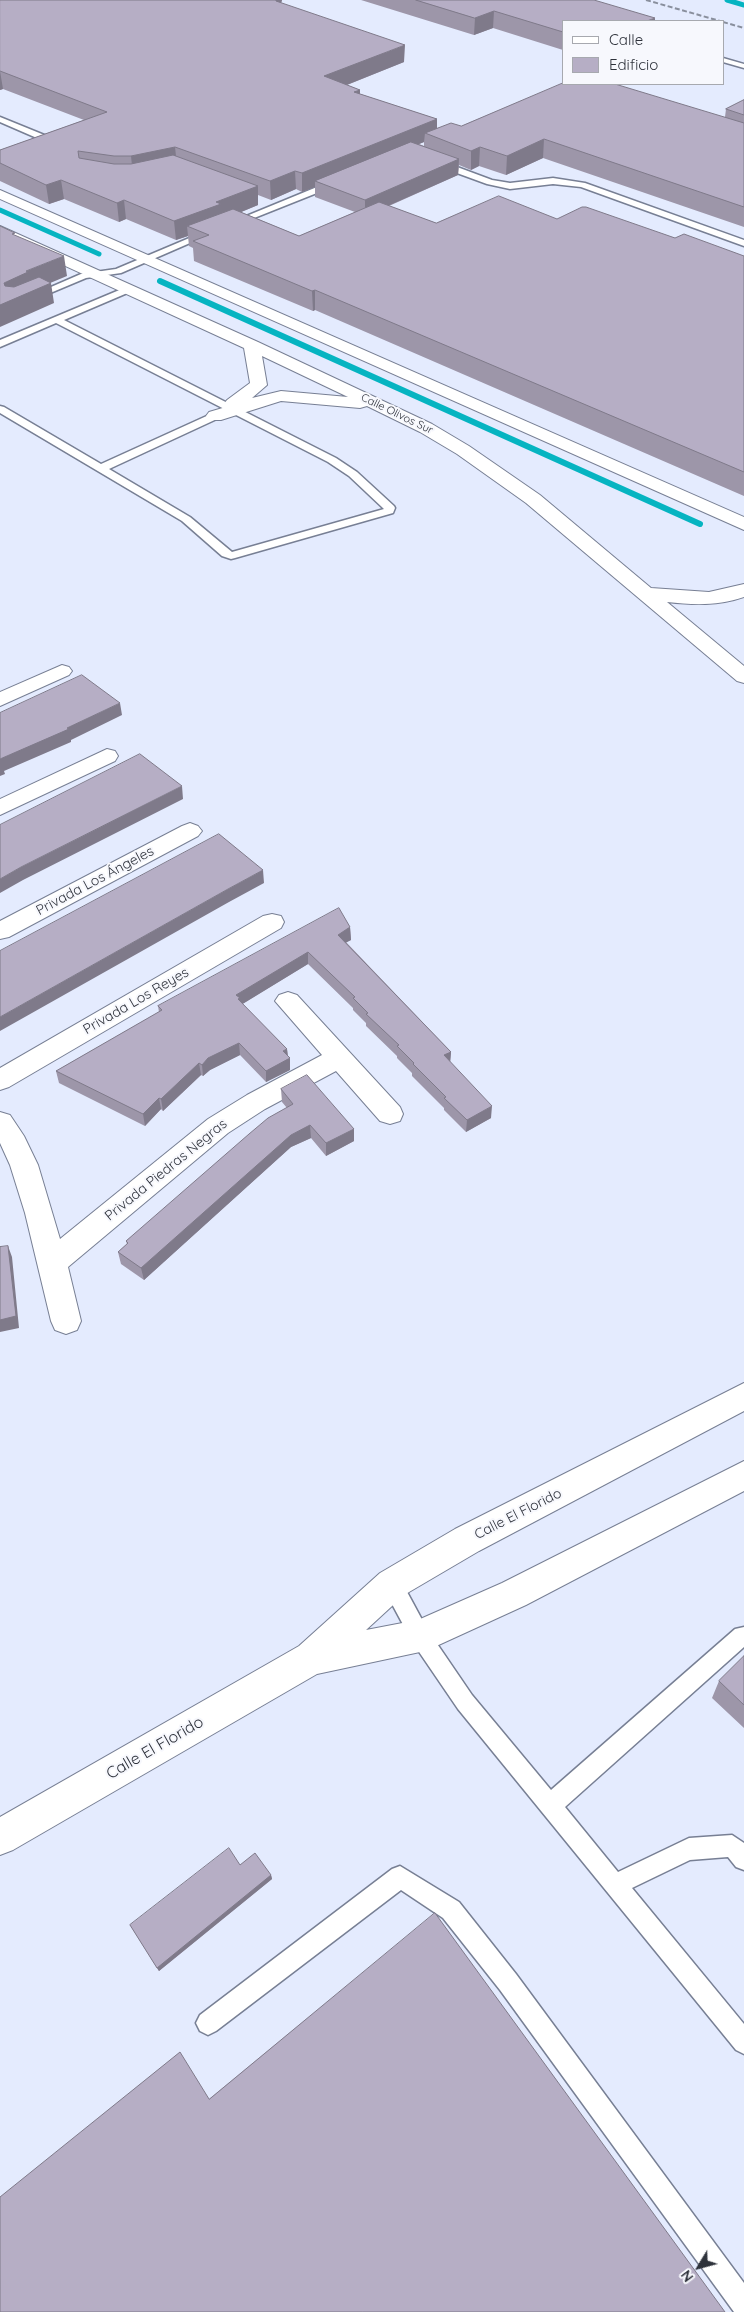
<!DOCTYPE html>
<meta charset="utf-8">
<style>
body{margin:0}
#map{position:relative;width:744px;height:2312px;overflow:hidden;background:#e4ebfe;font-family:Quicksand,sans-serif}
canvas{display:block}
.legend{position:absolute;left:562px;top:20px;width:162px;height:65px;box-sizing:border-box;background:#f7f8fd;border:1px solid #a7a9af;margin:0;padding:6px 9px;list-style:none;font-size:15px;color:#2e323b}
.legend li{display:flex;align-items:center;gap:10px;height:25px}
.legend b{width:25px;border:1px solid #a7a9af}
.north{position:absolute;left:674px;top:2242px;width:50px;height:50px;-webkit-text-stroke:4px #f7f8fd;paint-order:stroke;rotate:233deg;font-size:14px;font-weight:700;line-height:20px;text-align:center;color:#2e323b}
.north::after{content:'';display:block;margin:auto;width:18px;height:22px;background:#2e323b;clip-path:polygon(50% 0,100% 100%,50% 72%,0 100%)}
</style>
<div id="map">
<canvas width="744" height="2312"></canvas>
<ul class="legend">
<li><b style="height:6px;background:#fff"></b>Calle</li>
<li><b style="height:14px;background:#b6aec5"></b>Edificio</li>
</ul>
<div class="north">N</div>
</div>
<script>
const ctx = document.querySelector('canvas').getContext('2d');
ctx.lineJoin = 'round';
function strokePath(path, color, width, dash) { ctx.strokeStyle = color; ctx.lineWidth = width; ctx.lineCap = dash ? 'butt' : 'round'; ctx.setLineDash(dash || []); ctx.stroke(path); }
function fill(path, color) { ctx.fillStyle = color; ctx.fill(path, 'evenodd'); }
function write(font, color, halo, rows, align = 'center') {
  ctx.font = font + ' Quicksand,sans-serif'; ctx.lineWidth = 4; ctx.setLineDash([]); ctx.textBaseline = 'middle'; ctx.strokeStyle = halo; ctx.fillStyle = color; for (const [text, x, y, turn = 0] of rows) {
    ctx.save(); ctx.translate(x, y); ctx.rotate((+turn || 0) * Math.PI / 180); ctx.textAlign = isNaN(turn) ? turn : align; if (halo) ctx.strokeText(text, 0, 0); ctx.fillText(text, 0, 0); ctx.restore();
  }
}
const streamFar1 = new Path2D(`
 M727 0 744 5
 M0 210 99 254`);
const stream = new Path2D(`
 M160 281 700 524`);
const lane = new Path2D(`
 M723 58 744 64V68L723 62Z
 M0 117 59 141 60 143 53 145 0 122Z
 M435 161H441L492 180 510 183 553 178 585 183 744 240V246L581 187 553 184 510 189 487 184 435 165Z
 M334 180 337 181V185L234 226 227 224Z
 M206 231 213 233 121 273 86 278 36 299 28 297 81 274 116 269Z
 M129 286 134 289 132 291 64 320 336 458 357 472 394 506 395 508 393 513 235 558 231 559 222 556 182 521 0 413V406L4 407 101 464 211 414H219V418L109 469 190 517 232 552 384 509 349 476 328 462 56 323 0 347V340Z
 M392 1575 399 1577 427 1629 472 1695 551 1790 735 1629 744 1627V1647L565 1807 618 1872 689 1838 732 1835 744 1843V1870L736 1867 728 1857 690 1860 632 1888 744 2024V2054L736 2050 458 1709 413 1643 385 1591 382 1584 385 1577Z
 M400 1866 459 1902 516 1974 744 2283V2312H734L500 1990 443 1918 401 1890 216 2031 208 2035 200 2031 196 2023 200 2015 392 1869Z`);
const street = new Path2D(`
 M62 665 69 667 72 671 69 675 0 706V692Z
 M107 749 115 751 118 756 115 761 0 815V799Z
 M190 823 198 826 202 831 198 836 9 937 0 939V921L182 826Z
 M272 914 281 916 284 922 281 928 9 1087 0 1090V1068L263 916Z
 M288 992 297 995 400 1107 403 1114 400 1121 390 1124 380 1121 336 1071 265 1109 228 1133 68 1267 81 1321 77 1330 66 1334 55 1330 51 1321 25 1213 10 1165 0 1143V1112L10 1115 24 1136 38 1165 60 1239 208 1119 247 1095 322 1055 275 1001 279 995Z`);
const secondary = new Path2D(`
 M0 190 744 517V530L0 199Z
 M0 226 258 342 432 424 469 446 540 495 651 588 709 592 744 584V597C719 606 693 605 667 602L744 666V683L737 681 526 503 457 454 420 432 367 406 360 408 281 401 221 420H209L206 416 209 412 226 407 224 404 227 400 250 383 244 348 0 236ZM262 356 348 397 281 391 252 398 267 385Z
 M744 1383V1411L479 1551 404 1595 366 1630 418 1620 502 1583 744 1461V1491L526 1605 432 1648 420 1652 317 1674 13 1850 0 1855V1817L299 1646 380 1573 455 1529Z`);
const rail = new Path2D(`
 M646 0 720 21
 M723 22 744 28`);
const wall = new Path2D(`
 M0 0H282L281 3 404 62 347 85 360 90V94L437 119V128L461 126 725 117 726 109 744 100V227L543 158 506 175 479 166 471 170 459 165 458 175 389 206 436 223 557 219 675 238 744 256V496L315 310 313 311 194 261 193 248 189 246 188 236 176 240 126 219 119 222 64 199 49 204 0 181V150L84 120 3 89 0 90ZM424 142V146L419 144ZM315 187V197L355 212 299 236 241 212 258 205V195L271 200 296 189 302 192Z
 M361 0H594L563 21V50L493 28 474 35Z
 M350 927 351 940 346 942 451 1052 450 1062 491 1118 466 1132 444 1110V1108L412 1076V1073L397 1058V1056L366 1026V1023L353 1010V1008L308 964 242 1004 287 1049 290 1070 266 1082 240 1055 210 1070 203 1076 201 1075 163 1111 161 1109 145 1126 59 1083 56 1071 159 1012 158 1006Z
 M281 1089 354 1129V1141L326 1156 311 1138 291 1147 144 1280 121 1264 118 1252 127 1244 126 1241 287 1108 282 1102Z
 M744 1656V1728L712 1698 719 1681Z
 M240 1865 271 1875 272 1879 159 1971 130 1925Z`);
const shadedWall = new Path2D(`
 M276 0H282L276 18Z
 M494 11 493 28 474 35 475 18Z
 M655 18V21H647Z
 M405 45 404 62 324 94V76Z
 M0 71 3 89 0 90Z
 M360 90V108L354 92Z
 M437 119V137L425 133 424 142 322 184 315 181V187L302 192V173Z
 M544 139 543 158 506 175 507 156Z
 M175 147 177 165 133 175 131 156Z
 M480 147 479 166 471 170V151Z
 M459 159 458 175 365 216V200Z
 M295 171 296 189 271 200 270 181Z
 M61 180 64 199 49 204 46 185Z
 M258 186V205L222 220 187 226 188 236 176 240 174 221 216 202Z
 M124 200 126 219 119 222 117 203Z
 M64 256 67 276 31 291 51 283 54 303 0 327V305L4 283 26 271Z
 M315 290V310L313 311 312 291Z
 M120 703 122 715 71 740V742L4 771 5 774 0 776V759Z
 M182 786 183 799 23 880 0 893V879L21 867Z
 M263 870 264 883 229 902 0 1031V1017L228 889Z
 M350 927 351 940 338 947V935Z
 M308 952V964L241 1005 236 995Z
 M239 1043 240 1055 210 1070 203 1076 202 1065 208 1058Z
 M287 1049 288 1059 290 1058V1070L266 1082V1071L283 1051Z
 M451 1052 450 1064 444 1055Z
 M199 1063 201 1075 163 1111 161 1099Z
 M159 1098 161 1109 145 1126 143 1114Z
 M492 1106 491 1118 466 1132 467 1120Z
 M310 1125 311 1138 291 1147 144 1280 141 1268 291 1135Z
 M354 1129V1141L326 1156V1143Z
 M8 1246 12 1257 19 1328 0 1332V1320Z
 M271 1875 272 1879 159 1971 157 1968Z`);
const building = new Path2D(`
 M0 0H276V1L405 45 324 76 360 90 354 92 437 119 302 173 295 171 270 181 175 147 131 156H114L78 151 79 158 114 164H131L173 155 258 186 216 202 221 204 174 221 124 200 117 203 61 180 46 185 0 163V150L107 112 0 71Z
 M416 0H594L655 18 647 21H563V32L494 11 475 18Z
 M563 83 615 84 744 123V207L544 139 507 156 480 147 471 151 425 133 451 123 461 126Z
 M744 100V115L726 109Z
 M411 142 459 159 365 200 315 181Z
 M499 196 557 219 582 207H586L675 238 684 234 744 256V472L315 290 312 291 193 241 209 235 187 226 233 209 299 236 379 202 436 223Z
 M0 226 15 233 12 234 64 256 26 271 28 272 4 283 5 286 14 287 39 277 51 283 0 305Z
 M82 675 120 703 67 728 69 729 0 759V713Z
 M140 754 182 786 21 867 0 879V825Z
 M219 834 263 870 228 889 0 1017V951Z
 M339 908 350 927 338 935 451 1052 444 1055 492 1106 467 1120 444 1098 446 1097 413 1064 414 1063 397 1046 399 1045 366 1014 368 1013 353 998 355 997 308 952 236 995 240 998 238 999 287 1049 283 1051 290 1058 266 1071 239 1043 208 1058 202 1065 199 1063 161 1099 159 1098 143 1114 56 1071 162 1010 158 1006Z
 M307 1075 354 1129 326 1143 310 1125 291 1135 141 1268 118 1252 128 1243 126 1241 249 1134 268 1118 293 1104 281 1089Z
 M8 1246 16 1316 0 1320V1247Z
 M744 1656V1705L719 1681Z
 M229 1848 240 1865 255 1853 271 1875 157 1968 130 1925Z
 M435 1913 725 2312H0V2197L180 2052 209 2099Z`);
const farStreetnames = [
 ["Calle Olivos Sur",397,414,26]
];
const streetNames = [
 ["Privada Los Ángeles",95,881,-28],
 ["Privada Los Reyes",136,1001,-30],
 ["Privada Piedras Negras",166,1170,-39],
 ["Calle El Florido",518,1514,-27]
];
const nearStreetnames = [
 ["Calle El Florido",155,1748,-30]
];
strokePath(streamFar1, '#06b4c1', 5);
strokePath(stream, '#06b4c1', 6);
strokePath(lane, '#777f94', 3);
strokePath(street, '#777f94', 2);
strokePath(secondary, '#777f94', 2);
fill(lane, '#fff');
fill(street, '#fff');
fill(secondary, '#fff');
strokePath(rail, '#898f9d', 2, [5, 2.5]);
fill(wall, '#9d96a9');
fill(shadedWall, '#7f7a8a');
fill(building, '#b6aec5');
strokePath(building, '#7f7a8a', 1);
write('11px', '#2e323b', '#f7f8fd', farStreetnames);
write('14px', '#2e323b', '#f7f8fd', streetNames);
write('16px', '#2e323b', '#f7f8fd', nearStreetnames);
</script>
